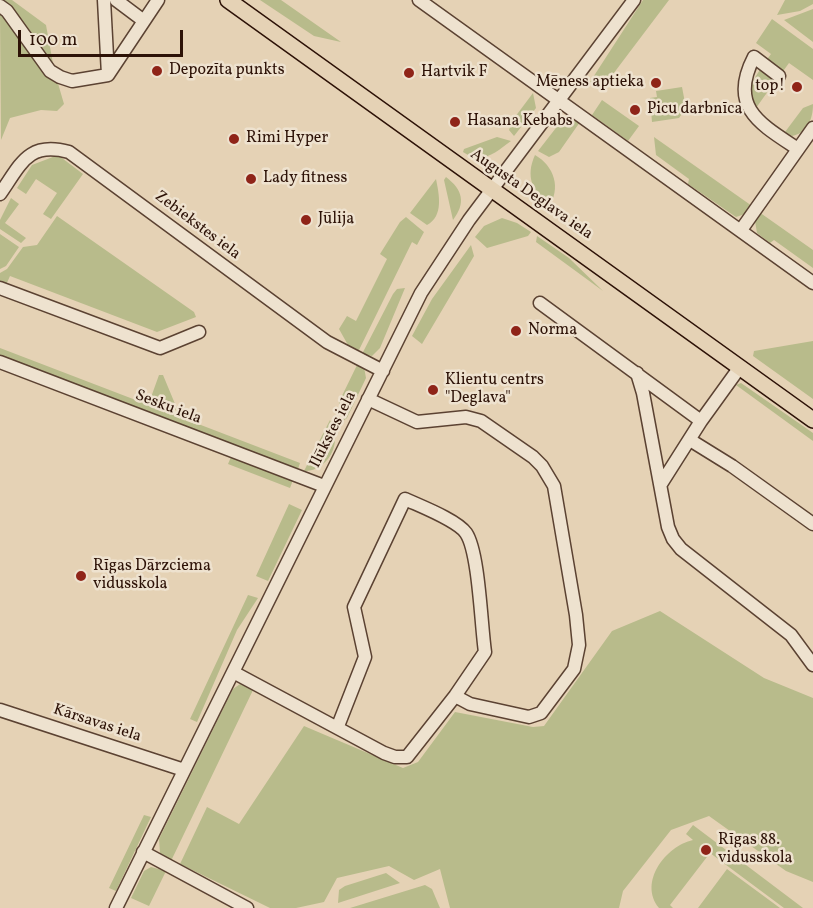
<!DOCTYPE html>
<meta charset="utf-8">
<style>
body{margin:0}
#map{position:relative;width:813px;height:908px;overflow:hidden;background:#e5d2b5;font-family:Vollkorn,serif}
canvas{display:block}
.scale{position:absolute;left:18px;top:30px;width:165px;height:27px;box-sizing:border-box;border:3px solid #2d1207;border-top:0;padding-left:8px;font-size:18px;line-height:21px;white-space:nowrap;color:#2d1207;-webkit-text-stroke:4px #eee2cf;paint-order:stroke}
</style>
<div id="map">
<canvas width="813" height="908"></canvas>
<div class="scale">100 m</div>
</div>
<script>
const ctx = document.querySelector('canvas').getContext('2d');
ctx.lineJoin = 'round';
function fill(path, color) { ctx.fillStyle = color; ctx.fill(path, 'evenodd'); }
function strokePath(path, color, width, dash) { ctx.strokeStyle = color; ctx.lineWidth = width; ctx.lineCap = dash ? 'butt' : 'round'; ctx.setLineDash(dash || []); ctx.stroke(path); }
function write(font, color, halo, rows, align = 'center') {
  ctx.font = font + ' Vollkorn,serif'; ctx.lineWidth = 5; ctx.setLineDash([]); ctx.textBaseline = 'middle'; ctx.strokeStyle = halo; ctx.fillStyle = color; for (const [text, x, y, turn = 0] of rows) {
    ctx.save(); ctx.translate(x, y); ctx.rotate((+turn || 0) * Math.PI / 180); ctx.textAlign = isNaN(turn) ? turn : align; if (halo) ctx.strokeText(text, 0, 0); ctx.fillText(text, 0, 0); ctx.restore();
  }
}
const green = new Path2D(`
 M0 0H12L46 25 54 69 7 5Z
 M260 0H281L341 42 314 36Z
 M643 0H669L601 90 590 82Z
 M785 0H813V4L800 11 777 15Z
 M813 9V42L784 20Z
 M0 13 57 80 64 104 57 111 41 110 10 118 1 140Z
 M772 19 813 49V80L789 63 781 74 765 62 771 54 756 43Z
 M761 68 776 80 756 108 752 104 749 87Z
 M682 87 686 108 679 118 652 122 650 98 657 97 656 91Z
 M533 93 536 108 514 136 509 130 512 121Z
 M602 100 639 126 628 141 592 115Z
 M813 104C813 118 808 133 792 136L785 132 803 108Z
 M569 119 580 122 559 152 549 157 538 151 559 124Z
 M497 137 511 141C495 153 482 165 463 152L464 149Z
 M654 137 752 206 745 214 736 217 688 184 689 179 656 155Z
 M58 155 83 174 51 219 43 214 57 193 36 179 26 194 17 188 32 165Z
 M535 155C554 166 562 188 548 208 533 191 525 177 535 155Z
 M446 177C463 190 466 203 453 220L444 180Z
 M436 179C439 194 444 216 427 225L410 213Z
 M11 198 19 204 5 223 26 238 21 243 0 229V220Z
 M759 212 813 250V268L774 240 770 243 757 233 755 221Z
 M57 216 194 312 196 317 157 332 10 276 6 285 0 283V273L7 269 23 247 37 245Z
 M406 217 424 232 417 245 412 242 358 352 348 345 339 329 347 316 356 321 387 259 380 254 400 222Z
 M502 218 517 223 531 232 528 236 487 248 475 237 484 226Z
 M0 234 19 247 6 266 0 269Z
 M537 236 569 258 603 291 536 242Z
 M471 245 474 256 422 344 412 336 432 299Z
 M405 288 380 348 372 356 362 354 393 294 397 289Z
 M813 341V399L753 356 754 351Z
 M0 348 300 463 298 469 0 356Z
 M358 363 364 367 366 378 347 418 343 421 339 402Z
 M159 375H163L178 411 150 400Z
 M741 383 813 433V441L736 385Z
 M330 420C332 426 335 433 335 439 335 456 320 472 304 471Z
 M231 457 293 480 290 488 228 464Z
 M289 504 302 510 268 581 256 576Z
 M248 595 258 598 237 630 197 722 190 719Z
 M660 611 764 678 813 698V882L786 871 709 816 671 830 623 891 619 908H450L440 869 414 880 389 866 337 878 324 902 296 908H270L180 864 207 807 239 824 304 726 403 768 418 762 455 712 533 727 544 726 612 631Z
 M240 684 254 688 171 861 160 853 159 839 233 689Z
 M144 815 151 817 116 891 109 888Z
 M693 825 803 908H784L710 853 670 905 673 908H659C638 882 666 846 693 840L686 834Z
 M151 867 166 871 149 906 131 898 144 871Z
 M727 869 780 908H698Z
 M386 873 400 883 338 903 339 890 345 886Z
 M425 885 432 889 440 908H350Z`);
const minor = new Path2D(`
 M104 0 108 75
 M116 0 144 21
 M419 0 813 283
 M0 6 7 11 50 71 60 77 72 81 108 75 158 0
 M779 76 754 57C728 107 760 124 798 149
 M0 194C21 164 28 141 69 152L327 342 383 371
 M741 230 813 128
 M0 288 160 348 199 332
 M540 303 701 421
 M0 362 324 486
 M637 373 643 393 668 527 673 539 681 549 791 635 813 665
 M368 399 417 422 466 417 481 421 533 457 542 466 554 486 576 615 579 645 574 669 541 713 529 717 470 704 455 696
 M690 440 732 466 813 524
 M661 484 701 421 740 367
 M233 672 384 753 395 757H407L455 696 485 652C481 625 479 552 466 533 457 520 420 506 405 499L354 607 365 657 338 726
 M0 710 184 770
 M143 852 247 908
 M116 908 421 293 469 220 634 0`);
const major = new Path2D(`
 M228 0 813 420`);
const markers = [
 [157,71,6,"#8f2418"],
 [409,73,6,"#8f2418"],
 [656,83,6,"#8f2418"],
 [797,87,6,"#8f2418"],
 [635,110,6,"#8f2418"],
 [455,122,6,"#8f2418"],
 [234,139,6,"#8f2418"],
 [251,179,6,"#8f2418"],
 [306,220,6,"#8f2418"],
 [516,331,6,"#8f2418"],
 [433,390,6,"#8f2418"],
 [81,576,6,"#8f2418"],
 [706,850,6,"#8f2418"]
];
const poiNames = [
 ["Depozīta punkts",169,71],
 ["Hartvik F",421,73],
 ["Mēness aptieka",644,83,"right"],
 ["top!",785,87,"right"],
 ["Picu darbnīca",647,110],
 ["Hasana Kebabs",467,122],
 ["Rimi Hyper",246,139],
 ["Lady fitness",263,179],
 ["Jūlija",318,220],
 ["Norma",528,331],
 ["Klientu centrs",445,381],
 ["\"Deglava\"",445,399],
 ["Rīgas Dārzciema",93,567],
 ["vidusskola",93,585],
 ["Rīgas 88.",718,841],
 ["vidusskola",718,859]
];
const streetNames = [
 ["Augusta Deglava iela",531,195,35],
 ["Zebiekstes iela",197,226,37],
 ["Sesku iela",168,408,21],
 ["Ilūkstes iela",334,430,-63],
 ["Kārsavas iela",97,724,18]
];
fill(green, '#b8bb8b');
strokePath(minor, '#5b4232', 15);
strokePath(major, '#2d1207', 18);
strokePath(minor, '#eee2cf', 12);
strokePath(major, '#e5d2b5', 15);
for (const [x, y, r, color] of markers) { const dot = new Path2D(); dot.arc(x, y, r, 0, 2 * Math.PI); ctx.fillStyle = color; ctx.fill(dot); strokePath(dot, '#eee2cf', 2); }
write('16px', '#2d1207', '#eee2cf', poiNames, 'left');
write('16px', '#2d1207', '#eee2cf', streetNames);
</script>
